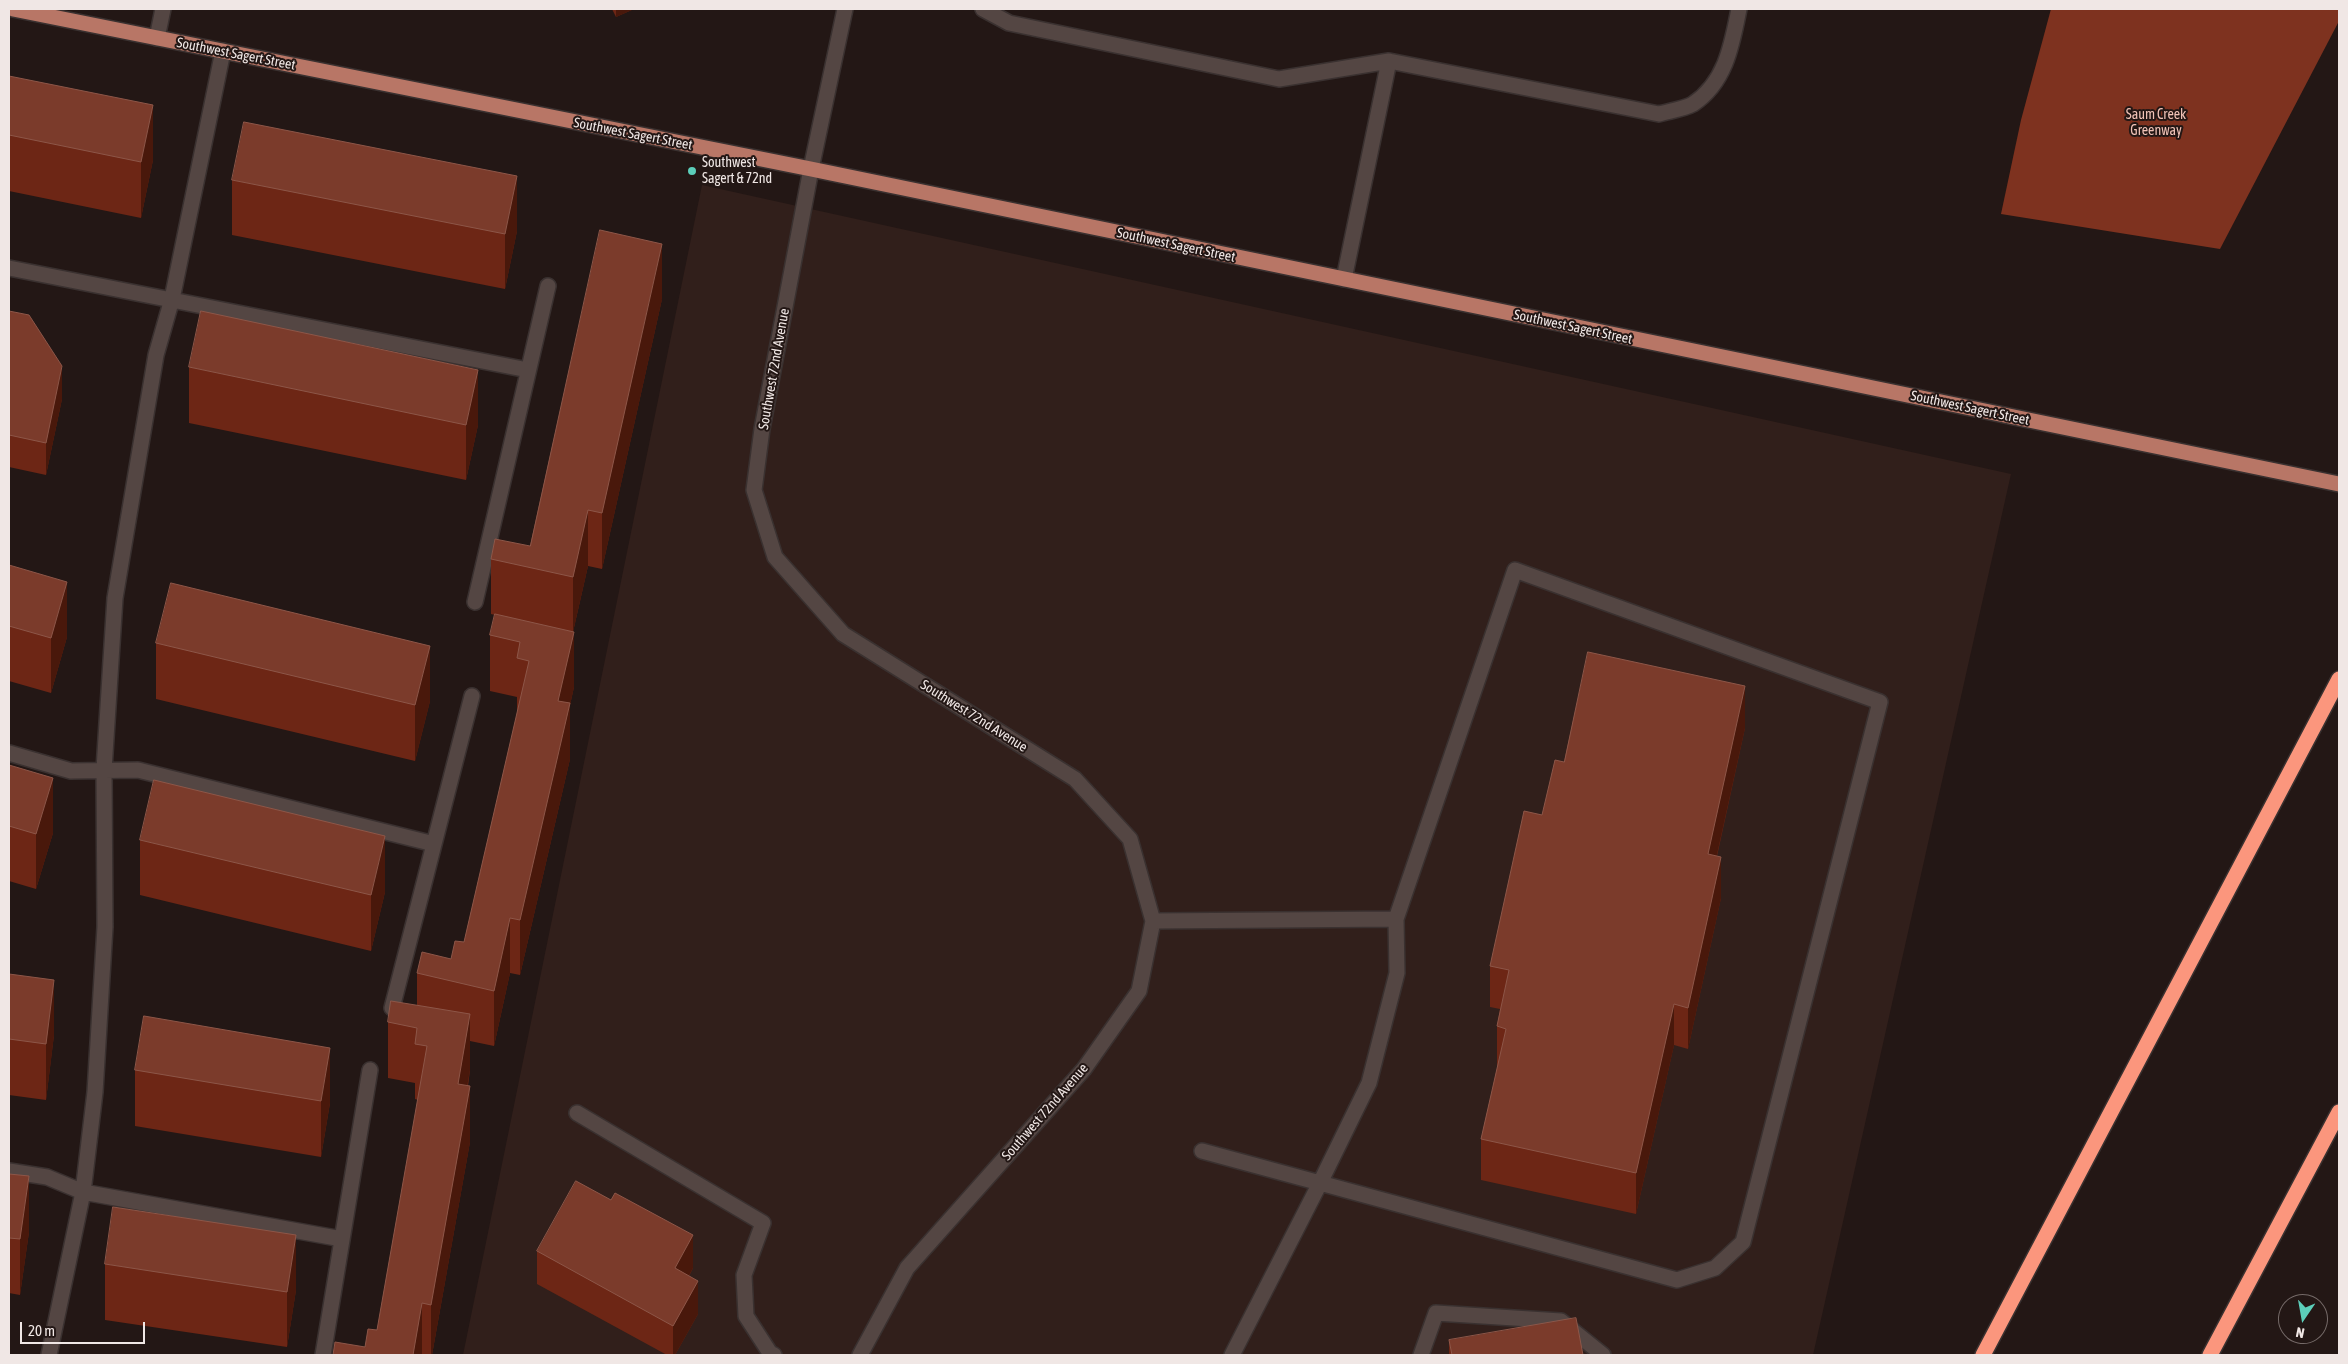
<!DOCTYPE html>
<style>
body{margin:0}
#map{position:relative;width:2348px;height:1364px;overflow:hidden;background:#231715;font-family:"Asap Condensed",sans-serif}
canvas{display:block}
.frame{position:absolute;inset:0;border:10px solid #f0e7e5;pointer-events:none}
.north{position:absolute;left:2278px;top:1294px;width:50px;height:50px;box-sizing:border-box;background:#231715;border:1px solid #756a68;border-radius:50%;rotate:192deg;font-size:14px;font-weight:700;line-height:20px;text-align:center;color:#f0e7e5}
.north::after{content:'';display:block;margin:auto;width:18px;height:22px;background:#5cceba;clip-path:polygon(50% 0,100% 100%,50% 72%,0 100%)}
.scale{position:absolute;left:20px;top:1322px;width:125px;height:22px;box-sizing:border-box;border:2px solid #f0e7e5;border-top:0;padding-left:6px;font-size:15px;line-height:18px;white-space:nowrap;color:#f0e7e5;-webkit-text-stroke:4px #231715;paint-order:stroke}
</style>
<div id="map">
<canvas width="2348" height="1364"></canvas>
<div class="frame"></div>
<div class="north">N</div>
<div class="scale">20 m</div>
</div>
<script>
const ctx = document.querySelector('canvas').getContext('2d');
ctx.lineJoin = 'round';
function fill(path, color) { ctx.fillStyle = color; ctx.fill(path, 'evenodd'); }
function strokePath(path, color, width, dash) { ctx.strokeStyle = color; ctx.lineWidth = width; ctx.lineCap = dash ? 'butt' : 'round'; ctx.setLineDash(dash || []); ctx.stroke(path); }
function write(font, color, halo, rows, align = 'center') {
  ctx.font = font + ' "Asap Condensed",sans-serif'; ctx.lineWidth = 4; ctx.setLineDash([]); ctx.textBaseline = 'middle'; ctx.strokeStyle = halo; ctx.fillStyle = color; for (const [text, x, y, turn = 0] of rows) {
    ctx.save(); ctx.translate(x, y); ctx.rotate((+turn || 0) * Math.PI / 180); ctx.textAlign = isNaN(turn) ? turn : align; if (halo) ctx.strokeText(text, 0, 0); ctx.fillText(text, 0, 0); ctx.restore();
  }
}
const built = new Path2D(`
 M702 185 2011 474 1813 1355H463Z`);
const forest = new Path2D(`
 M2051 9H2339V21L2220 249 2001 214 2021 120Z`);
const minor = new Path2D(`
 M845 9 811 169 762 429 754 490 775 557 843 634 1075 779 1130 839 1153 921 1139 991 1084 1069 907 1268 860 1355
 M983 9 1009 23 1279 79 1389 61
 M157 38 163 9
 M9 268 528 370
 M1344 279 1389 61 1659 114C1669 111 1684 109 1693 104 1726 82 1732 44 1739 9
 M475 602 548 286
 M9 753 71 771 138 770 434 844
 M1153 921 1396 919 1515 570 1880 702 1743 1242 1715 1268 1677 1280 1320 1183 1369 1083 1397 973 1396 919
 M392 1008 472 696
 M577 1113 763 1223 744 1275 746 1316 770 1353 774 1355
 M1202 1151 1320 1183 1232 1355
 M9 1171 47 1177 83 1192 342 1239
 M49 1355 83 1192 95 1092 105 927 104 769 115 598 156 355 172 299 223 51
 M323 1355 370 1070
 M1421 1355 1436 1313 1561 1321 1603 1355`);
const major = new Path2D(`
 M13 9 811 169 2339 484`);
const highway = new Path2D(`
 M1983 1355 2339 679
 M2210 1355 2339 1112`);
const wall = new Path2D(`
 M612 9H634L616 17Z
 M9 76 153 160 141 218 9 191Z
 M232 180 517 231 505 289 232 235Z
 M662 299 602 569 588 566 573 632 574 687 570 705V759L520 975 510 973 494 1046 470 1041V1070L468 1086 470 1142 432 1355H333L365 1347 377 1330 418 1100 415 1099V1083L388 1078V1022L417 1005V973L451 959 464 942 517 714V697L490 691V635L495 615 491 614V559L530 546Z
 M9 311 62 399 46 475 9 467Z
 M189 367 478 425 466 480 189 423Z
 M9 565 67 637 51 693 9 681Z
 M156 643 430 701 415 761 156 699Z
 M1745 728 1717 856 1721 898 1688 1049 1674 1045 1636 1214 1481 1180V1139L1497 1068V1026L1500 1009 1490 1007V966L1542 815 1564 762Z
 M9 765 53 833 36 889 9 881Z
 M140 840 385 892 371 951 140 895Z
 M9 974 54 1035 46 1100 9 1095Z
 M144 1016 330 1103 321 1157 135 1126V1070Z
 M9 1174 29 1232 20 1295 9 1293Z
 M537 1251 693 1268 689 1276 698 1314 675 1355H667L537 1284Z
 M105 1264 296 1290 287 1347 105 1320Z
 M1449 1340 1583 1355H1449Z`);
const shadedWall = new Path2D(`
 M616 9H634L616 17Z
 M153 105V160L141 218V162Z
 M517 176V231L505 289V234Z
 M662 244V299L602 569V513Z
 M62 366V399L46 475V443Z
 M478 370V425L466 480V425Z
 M588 510V566L573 632V577Z
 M67 582V637L51 693V638Z
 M574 632V687L570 705V759L520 975V920L558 701Z
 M430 646V701L415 761V705Z
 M1745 686V728L1708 895V854Z
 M53 778V833L36 889V834Z
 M385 836V892L371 951V895Z
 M1721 857V898L1688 1049V1008Z
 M510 918V973L494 1046V991Z
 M54 980V1035L46 1100V1044Z
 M1674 1004V1045L1636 1214V1173Z
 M470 1014V1070L458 1139V1084Z
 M330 1048V1103L321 1157V1101Z
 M470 1086V1142L432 1355H431V1305Z
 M29 1176V1232L20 1295V1239Z
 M296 1235V1290L287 1347V1292Z
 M693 1235V1268L675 1301V1268Z
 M698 1281V1314L675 1355H673V1326Z
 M422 1303V1355H413Z`);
const building = new Path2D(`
 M9 76 153 105 141 162 9 135Z
 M244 122 517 176 505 234 232 180Z
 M600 230 662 244 602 513 588 510 573 577 491 559 495 539 530 546Z
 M9 311 29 315 62 366 46 443 9 435Z
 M201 311 478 370 466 425 189 367Z
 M9 565 67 582 51 638 9 626Z
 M171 583 430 646 415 705 156 643Z
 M495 614 574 632 558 701 570 703 520 920 510 918 494 991 417 973 422 952 451 959 455 941 464 942 529 661 517 658 520 642 490 635Z
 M1588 652 1745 686 1708 854 1721 857 1688 1008 1674 1004 1636 1173 1481 1139 1506 1029 1497 1026 1509 970 1490 966 1524 811 1542 815 1555 760 1564 762Z
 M9 765 53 778 36 834 9 826Z
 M154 780 385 836 371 895 140 840Z
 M9 974 54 980 46 1044 9 1039Z
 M391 1001 470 1014 458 1084 470 1086 431 1305 422 1303 413 1355H333L335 1342 365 1347 368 1329 377 1330 427 1046 415 1044 417 1028 388 1022Z
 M144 1016 330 1048 321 1101 135 1070Z
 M9 1174 29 1176 20 1239 9 1238Z
 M576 1181 611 1200 615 1193 693 1235 675 1268 698 1281 673 1326 537 1251Z
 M113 1207 296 1235 287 1292 105 1264Z
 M1576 1318 1583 1355H1452L1449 1340Z`);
const markers = [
 [692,171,5,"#5cceba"]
];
const streetNames = [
 ["Southwest Sagert Street",236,54,11],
 ["Southwest Sagert Street",633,134,11],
 ["Southwest Sagert Street",1176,245,12],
 ["Southwest Sagert Street",1573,327,12],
 ["Southwest 72nd Avenue",774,369,-80],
 ["Southwest Sagert Street",1970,408,12],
 ["Southwest 72nd Avenue",974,716,32],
 ["Southwest 72nd Avenue",1045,1112,-49]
];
const parkNames = [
 ["Saum Creek",2156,115],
 ["Greenway",2156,131]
];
const poiNames = [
 ["Southwest",702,163],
 ["Sagert & 72nd",702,179]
];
fill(built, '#311f1b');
fill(forest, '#7e321f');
strokePath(minor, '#3a3130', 18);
strokePath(major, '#3a3130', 18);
strokePath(highway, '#3a3130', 18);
strokePath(minor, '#544643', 15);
strokePath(major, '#b87666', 15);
strokePath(highway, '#fb967d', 15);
fill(wall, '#6d2615');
fill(shadedWall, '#49180b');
fill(building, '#7b3b2b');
strokePath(building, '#8d5648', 1);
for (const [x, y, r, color] of markers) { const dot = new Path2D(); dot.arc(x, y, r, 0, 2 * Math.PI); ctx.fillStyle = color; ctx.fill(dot); strokePath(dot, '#231715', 2); }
write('14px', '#f0e7e5', '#231715', streetNames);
write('14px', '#f1c3b7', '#231715', parkNames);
write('14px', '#f0e7e5', '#231715', poiNames, 'left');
</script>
